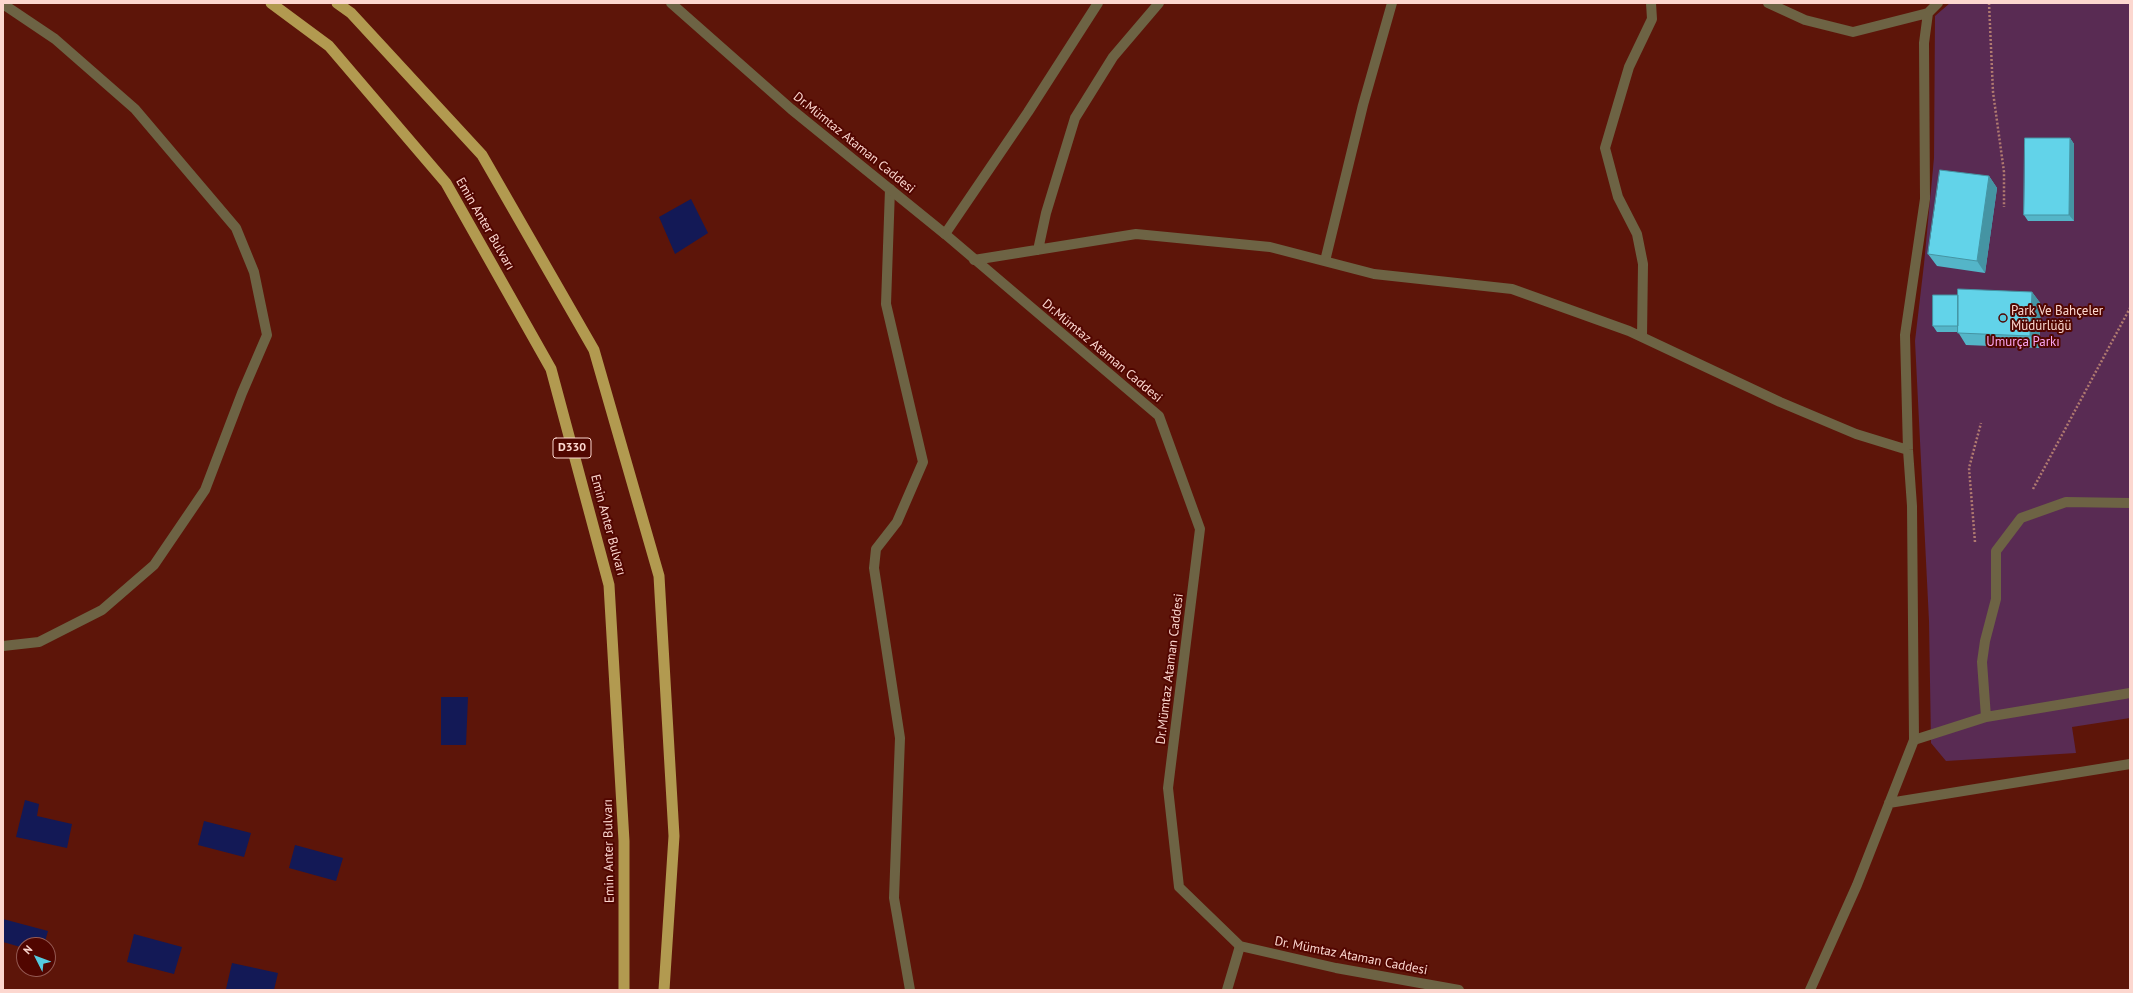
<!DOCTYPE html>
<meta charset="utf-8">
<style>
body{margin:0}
#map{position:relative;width:2133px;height:993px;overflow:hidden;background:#5d1509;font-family:"PT Sans",sans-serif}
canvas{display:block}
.frame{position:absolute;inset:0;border:4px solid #fcd7cf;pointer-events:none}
.north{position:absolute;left:16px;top:937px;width:40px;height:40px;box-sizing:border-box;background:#510600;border:1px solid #955a53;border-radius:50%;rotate:312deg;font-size:11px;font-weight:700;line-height:16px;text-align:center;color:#fcd7cf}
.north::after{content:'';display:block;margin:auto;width:14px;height:18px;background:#55cadf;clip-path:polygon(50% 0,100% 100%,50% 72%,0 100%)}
</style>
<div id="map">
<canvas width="2133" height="993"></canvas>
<div class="frame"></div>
<div class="north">N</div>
</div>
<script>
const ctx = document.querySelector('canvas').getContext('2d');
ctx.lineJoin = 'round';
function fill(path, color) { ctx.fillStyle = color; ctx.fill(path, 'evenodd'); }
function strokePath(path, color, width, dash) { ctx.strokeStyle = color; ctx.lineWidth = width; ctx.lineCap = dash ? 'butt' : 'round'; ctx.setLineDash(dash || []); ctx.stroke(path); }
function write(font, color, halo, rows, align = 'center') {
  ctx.font = font + ' "PT Sans",sans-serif'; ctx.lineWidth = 4; ctx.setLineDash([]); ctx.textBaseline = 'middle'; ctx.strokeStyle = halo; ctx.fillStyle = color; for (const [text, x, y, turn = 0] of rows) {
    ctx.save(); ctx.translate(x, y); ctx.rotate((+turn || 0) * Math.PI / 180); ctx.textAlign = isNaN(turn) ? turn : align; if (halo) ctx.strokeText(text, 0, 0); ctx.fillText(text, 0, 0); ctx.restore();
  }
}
const green = new Path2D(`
 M1950 3H2130V718L2072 727 2076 753 1946 761 1931 743 1929 621 1915 341 1924 264 1934 158 1935 16Z`);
const water = new Path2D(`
 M691 199 708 233 675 254 659 217Z
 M441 697H468L466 745H441Z
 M25 800 39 804 37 816 72 824 67 848 16 837Z
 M204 821 251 833 244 857 198 845Z
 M295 845 343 858 336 881 289 868Z
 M3 919 48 931 44 945H24V948L3 942Z
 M134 934 182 947 174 974 127 962Z
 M232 963 278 973 274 990 226 989Z`);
const path = new Path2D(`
 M1989 3 1993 92 2004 172V207
 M2033 489 2130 308
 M1975 542 1969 468 1981 423`);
const service = new Path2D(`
 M1986 717 1982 662 1985 641 1996 599V551L2021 518 2066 502 2130 503
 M1914 740 1986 717 2130 693`);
const minor = new Path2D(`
 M1768 3 1805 20 1853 32 1928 13 1938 3
 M3 4 55 39 135 109 236 228 254 272 267 335 242 393 205 490 154 565 102 610 39 642 3 646
 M890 189 886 304 923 462 897 522 876 549 874 568 900 738 894 898 910 990
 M945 234 1028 112 1098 3
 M1038 250 1046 213 1075 118 1113 57 1159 3
 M974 260 1136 234 1270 247 1374 274 1512 289 1629 331 1780 402 1856 434 1908 450
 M1325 261 1363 105 1392 3
 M1642 337 1643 264 1637 234 1618 197 1605 148 1629 67 1652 19 1651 3
 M1889 803 2130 764
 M1227 990 1240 946
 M1810 990 1857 885 1914 740 1912 506 1908 450 1905 335 1925 199 1924 43 1928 13`);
const tertiary = new Path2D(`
 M671 3 791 109 945 234 1159 416 1200 529 1168 788 1179 887 1240 946 1336 968 1459 990`);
const trunk = new Path2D(`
 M271 3 329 46 446 183 551 369 609 585 624 841V990
 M337 3 351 13 482 155 594 350 659 576 674 836 664 990`);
const wall = new Path2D(`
 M2070 138 2074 144V221H2028L2024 215Z
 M1989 176 1997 188 1985 273 1937 266 1928 254Z
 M2032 292 2041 304 2039 348 1966 345 1958 332H1937L1933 326 1958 295Z`);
const shadedWall = new Path2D(`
 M2070 138 2074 144V221L2069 215Z
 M1989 176 1997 188 1985 273 1977 261Z
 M2032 292 2041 304 2039 348 2030 336Z`);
const building = new Path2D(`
 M2025 138H2070L2069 215H2024Z
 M1940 170 1989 176 1977 261 1928 254Z
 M1958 289 2032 292 2030 336 1958 333Z
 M1933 295H1958V326H1933Z`);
const markers = [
 [2003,318,4,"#55cadf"]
];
const shields = [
 [572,448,38]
];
const shieldNames = [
 ["D330",572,448]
];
const streetNames = [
 ["Dr.Mümtaz Ataman Caddesi",854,143,39],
 ["Emin Anter Bulvarı",485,224,60],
 ["Dr.Mümtaz Ataman Caddesi",1102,351,40],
 ["Emin Anter Bulvarı",608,525,75],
 ["Dr.Mümtaz Ataman Caddesi",1170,669,-83],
 ["Emin Anter Bulvarı",609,851,-91],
 ["Dr. Mümtaz Ataman Caddesi",1351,956,11]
];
const poiNames = [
 ["Park Ve Bahçeler",2011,311],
 ["Müdürlüğü",2011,326]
];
const parkNames = [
 ["Umurça Parkı",2023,342]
];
fill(green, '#592b53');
fill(water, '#131956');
strokePath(path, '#b07a70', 2.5, [2, 2]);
strokePath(service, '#6d6344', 10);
strokePath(minor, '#6d6344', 10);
strokePath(tertiary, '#6d6344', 10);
strokePath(trunk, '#b29a50', 11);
fill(wall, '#54b5c8');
fill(shadedWall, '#4594a3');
fill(building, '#62d3e9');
strokePath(building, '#4594a3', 1);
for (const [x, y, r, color] of markers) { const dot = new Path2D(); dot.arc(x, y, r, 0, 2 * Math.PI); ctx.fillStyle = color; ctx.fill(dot); strokePath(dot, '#510600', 1.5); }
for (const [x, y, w] of shields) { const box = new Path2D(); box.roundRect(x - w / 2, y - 10, w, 20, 3); ctx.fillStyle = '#510600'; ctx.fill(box); strokePath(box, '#fcd7cf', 1); }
write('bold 12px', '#fcd7cf', null, shieldNames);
write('13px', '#fcd7cf', '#510600', streetNames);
write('13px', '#fcd7cf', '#510600', poiNames, 'left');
write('13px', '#fda6f1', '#510600', parkNames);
</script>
